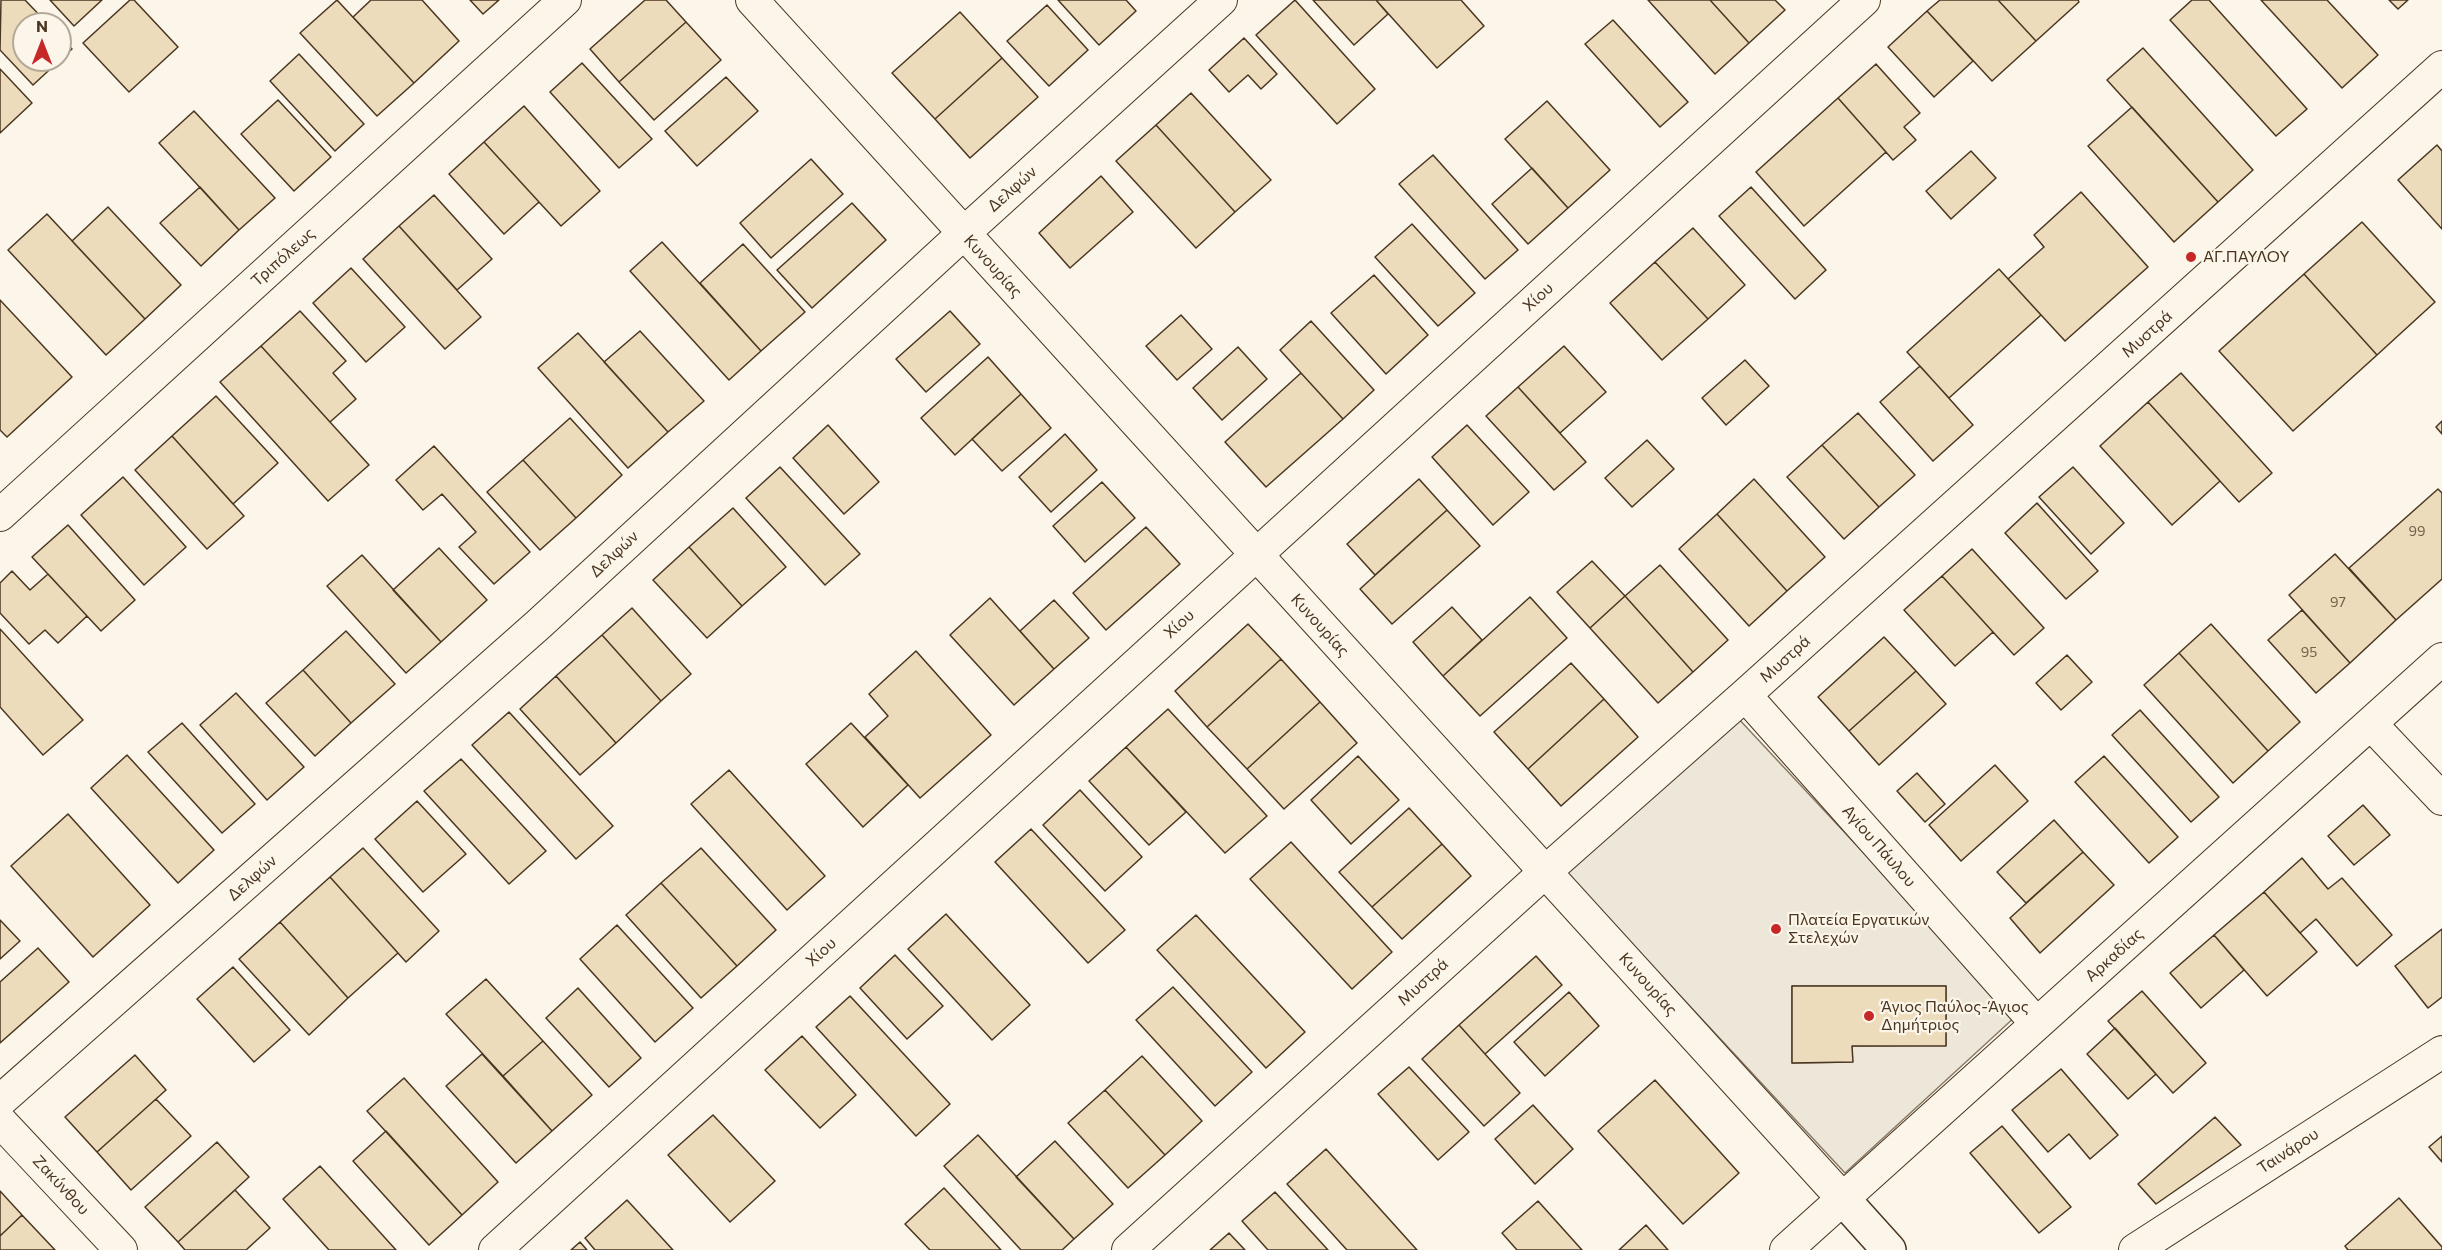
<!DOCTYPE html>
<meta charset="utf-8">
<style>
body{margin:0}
#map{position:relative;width:2442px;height:1250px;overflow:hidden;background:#fbf6e9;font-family:Commissioner,sans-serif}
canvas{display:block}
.north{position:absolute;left:12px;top:12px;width:60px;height:60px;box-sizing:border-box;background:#fbf6e9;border:2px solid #b4a999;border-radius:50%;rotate:0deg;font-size:16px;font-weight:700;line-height:24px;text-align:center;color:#4a3520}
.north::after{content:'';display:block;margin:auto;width:21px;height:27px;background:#c62828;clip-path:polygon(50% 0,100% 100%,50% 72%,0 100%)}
</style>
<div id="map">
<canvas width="2442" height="1250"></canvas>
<div class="north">N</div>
</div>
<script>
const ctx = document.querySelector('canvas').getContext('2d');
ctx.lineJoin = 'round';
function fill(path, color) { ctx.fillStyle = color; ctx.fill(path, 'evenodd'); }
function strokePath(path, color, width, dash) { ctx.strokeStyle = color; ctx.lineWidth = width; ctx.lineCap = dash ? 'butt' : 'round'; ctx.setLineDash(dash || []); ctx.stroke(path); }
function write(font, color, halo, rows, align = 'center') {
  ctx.font = font + ' Commissioner,sans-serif'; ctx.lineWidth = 4.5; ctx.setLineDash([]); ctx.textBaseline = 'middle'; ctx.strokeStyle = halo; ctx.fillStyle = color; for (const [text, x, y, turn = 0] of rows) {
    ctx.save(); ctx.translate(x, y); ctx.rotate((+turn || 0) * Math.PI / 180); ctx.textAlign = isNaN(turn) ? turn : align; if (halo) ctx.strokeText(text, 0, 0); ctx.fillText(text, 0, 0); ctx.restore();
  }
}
const parking = new Path2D(`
 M1736 716 2016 1016 1845 1173 1566 873ZM1946 986V1045L1852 1046V1062L1792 1063V986Z`);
const building = new Path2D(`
 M1 0H25L48 24H24V60H60V37L72 49 33 85 0 50Z
 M50 0H102L74 26Z
 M130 0H134L178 47 129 92 83 43Z
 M337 0 414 83 377 116 300 33Z
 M371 0H422L459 41 414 83 353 17Z
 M470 0H499L483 14Z
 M645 0H666L686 22 619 82 590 49Z
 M1058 0H1126L1136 11 1099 45Z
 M1295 0 1375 89 1337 124 1256 35Z
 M1313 0H1376L1388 14 1354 45Z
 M1376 0H1461L1484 26 1437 68Z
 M1648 0H1710L1749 43 1715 74Z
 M1710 0H1775L1785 10 1749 43Z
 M1940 0H1998L2036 41 1992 81 1927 11Z
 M1998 0H2078L2079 2 2036 41Z
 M2192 0H2209L2307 109 2276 136 2170 20Z
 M2261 0H2327L2378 55 2342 88Z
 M2389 0H2408L2398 9Z
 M1047 5 1088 50 1049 86 1007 41Z
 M1927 11 1973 61 1934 97 1888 47Z
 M960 12 1002 58 935 119 892 73Z
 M1613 20 1688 102 1660 127 1585 44Z
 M686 22 721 60 654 120 619 82Z
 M1244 38 1277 74 1261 89 1248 75 1229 92 1209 70Z
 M2143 48 2253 170 2218 202 2107 80Z
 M299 54 364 124 335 151 270 81Z
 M1002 58 1038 97 970 158 935 119Z
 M582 63 652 139 619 168 550 92Z
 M1876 64 1920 113 1904 127 1916 140 1893 160 1838 98Z
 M0 69 32 103 0 133Z
 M726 77 758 111 697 166 665 131Z
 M1191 93 1271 180 1235 212 1156 125Z
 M1838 98 1886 152 1804 226 1756 172Z
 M278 100 331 157 294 191 241 134Z
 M1547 101 1610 170 1568 208 1505 139Z
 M524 106 600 191 561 226 484 142Z
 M2132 107 2218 202 2174 242 2088 146Z
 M194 111 275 198 239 230 159 143Z
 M1156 125 1235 212 1196 248 1116 161Z
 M484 142 539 202 504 234 449 174Z
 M2437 145 2442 151V229L2398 180Z
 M1971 151 1996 178 1951 219 1926 191Z
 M1433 155 1518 250 1485 279 1399 184Z
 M811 159 843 194 771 258 740 223Z
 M1532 168 1568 208 1528 244 1492 204Z
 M1101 176 1133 212 1070 268 1039 233Z
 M200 187 239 230 201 266 160 223Z
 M1751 187 1826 270 1795 299 1719 216Z
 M2081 192 2148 267 2065 341 2008 279 2044 247 2034 235Z
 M434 195 492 259 457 290 399 226Z
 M852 203 886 240 812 308 777 270Z
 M108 207 181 285 145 319 72 241Z
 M47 214 145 319 106 355 8 250Z
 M2362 222 2435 302 2377 355 2304 274Z
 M1412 224 1475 293 1438 326 1375 257Z
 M399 226 481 317 445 349 363 259Z
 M1693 228 1745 285 1708 319 1655 262Z
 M662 242 761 351 729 380 630 271Z
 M743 244 805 312 761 351 700 283Z
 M1655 262 1708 319 1662 360 1610 303Z
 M351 268 405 327 366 362 313 303Z
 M1999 269 2041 315 1949 398 1907 352Z
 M2304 274 2377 355 2293 431 2219 351Z
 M1374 275 1428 335 1386 374 1331 313Z
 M0 300 72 377 7 437 0 430Z
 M300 311 346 361 333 373 356 399 330 422 261 346Z
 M950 311 980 344 926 392 896 359Z
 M1181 315 1212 349 1177 380 1146 346Z
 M1311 321 1374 390 1343 419 1280 350Z
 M640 331 704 401 668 432 604 362Z
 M578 333 668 432 628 468 538 368Z
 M261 346 369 465 328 501 220 382Z
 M1564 346 1606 392 1560 433 1518 387Z
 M1238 347 1267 379 1222 420 1193 388Z
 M988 357 1021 394 955 455 921 418Z
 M1745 360 1769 386 1726 425 1702 398Z
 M1920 366 1973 425 1933 461 1880 402Z
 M1301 373 1343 419 1266 487 1225 442Z
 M2181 373 2272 473 2239 502 2148 402Z
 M1518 387 1586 462 1554 490 1486 416Z
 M1021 394 1051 428 1002 471 972 439Z
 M216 396 278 463 233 504 172 436Z
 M2148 402 2220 481 2172 525 2100 446Z
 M1858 413 1915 475 1879 507 1822 445Z
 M570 418 622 475 576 518 523 460Z
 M2442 421V434L2436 427Z
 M828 425 879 482 844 514 793 458Z
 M1467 425 1529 492 1493 525 1432 457Z
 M1065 434 1097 470 1051 512 1019 477Z
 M172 436 244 516 207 549 135 470Z
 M1647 440 1674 469 1632 507 1605 478Z
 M1822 445 1879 507 1844 539 1787 477Z
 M434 446 530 552 494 584 459 547 476 532 442 494 423 510 396 480Z
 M523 460 576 518 540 550 487 492Z
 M780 467 860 554 825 585 746 498Z
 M2073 467 2124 523 2091 554 2039 497Z
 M123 477 186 547 144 585 81 515Z
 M1419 479 1447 510 1375 575 1347 544Z
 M1754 479 1825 557 1787 591 1717 514Z
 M1102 482 1135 518 1085 562 1053 526Z
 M2438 489 2442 493V579L2396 620 2349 568Z
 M2037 503 2098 571 2066 599 2005 533Z
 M733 508 786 567 742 606 689 547Z
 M1447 510 1480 546 1392 624 1360 589Z
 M1717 514 1787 591 1749 626 1679 549Z
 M68 525 135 600 101 631 32 557Z
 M1146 527 1180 564 1106 630 1073 593Z
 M689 547 742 606 707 638 653 580Z
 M439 548 487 600 441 642 393 590Z
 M1972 549 2044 628 2014 655 1942 576Z
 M2335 554 2396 620 2350 663 2289 595Z
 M362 555 441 642 406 673 327 586Z
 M1592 561 1625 596 1590 628 1557 592Z
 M1660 565 1728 640 1693 672 1625 596Z
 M12 571 30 590 48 574 87 616 58 643 45 630 29 644 0 613V583Z
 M1942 576 1993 632 1955 666 1904 610Z
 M1625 596 1693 672 1658 703 1590 628Z
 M1530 597 1567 638 1480 716 1443 676Z
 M990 598 1054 669 1014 705 950 635Z
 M1054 600 1089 638 1054 669 1020 631Z
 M1452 607 1482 640 1443 676 1413 642Z
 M632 608 691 674 661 701 602 635Z
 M2302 610 2350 663 2316 693 2268 640Z
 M1248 624 1281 659 1207 727 1175 691Z
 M2211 624 2300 722 2268 751 2179 653Z
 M0 629 83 720 43 755 0 707Z
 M346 631 395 684 351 723 303 670Z
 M602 635 661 701 616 743 556 676Z
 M1884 637 1916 671 1849 731 1818 697Z
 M916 651 991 735 920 798 865 737 888 716 869 694Z
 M2179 653 2268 751 2233 783 2144 685Z
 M2067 655 2092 682 2061 710 2036 683Z
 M1281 659 1320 702 1247 769 1207 727Z
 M1571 663 1604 699 1528 769 1494 732Z
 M303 670 351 723 315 756 266 703Z
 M1916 671 1946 704 1879 765 1849 731Z
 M556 676 616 743 580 775 520 709Z
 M236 693 304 767 267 800 200 725Z
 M1604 699 1638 737 1561 806 1528 769Z
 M1320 702 1357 743 1284 809 1247 769Z
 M1168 709 1267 816 1225 853 1126 747Z
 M2140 710 2219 797 2191 822 2112 735Z
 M509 712 613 826 576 859 472 745Z
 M182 723 255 804 222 833 148 752Z
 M851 723 908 785 863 827 806 764Z
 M1126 747 1186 812 1149 845 1089 781Z
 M127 755 214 850 178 883 91 788Z
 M1358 756 1399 800 1351 844 1311 800Z
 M2104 756 2178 837 2149 863 2075 782Z
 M461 759 546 851 509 884 424 791Z
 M1995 765 2028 801 1961 861 1929 825Z
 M729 770 825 876 787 910 691 804Z
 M1917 773 1945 804 1925 822 1897 791Z
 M1080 790 1142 857 1105 891 1043 825Z
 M417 801 466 854 423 892 375 839Z
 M2363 805 2390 835 2354 865 2328 836Z
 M1409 808 1442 844 1372 907 1339 872Z
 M68 814 150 905 93 957 11 866Z
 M2054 820 2083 852 2026 903 1997 872Z
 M1031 829 1125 930 1088 963 995 862Z
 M1291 842 1392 952 1352 989 1250 879Z
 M1442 844 1471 876 1402 939 1372 907Z
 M363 848 439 931 406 962 330 877Z
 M701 848 776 930 737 966 661 883Z
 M2083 852 2114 885 2040 953 2010 918Z
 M2302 858 2328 889 2342 878 2392 935 2357 966 2316 919 2300 933 2264 892Z
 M330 877 398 953 348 998 280 922Z
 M661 883 737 966 701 998 626 915Z
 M2264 892 2317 952 2267 996 2214 935Z
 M946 914 1030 1005 992 1040 908 949Z
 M1196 915 1305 1032 1266 1068 1157 950Z
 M0 920 20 941 0 959Z
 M280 922 348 998 309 1035 239 959Z
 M617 925 693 1008 655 1042 580 959Z
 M2442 929V997L2428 1008 2395 966Z
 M2214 935 2244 970 2201 1008 2170 973Z
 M38 948 69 982 0 1043V982Z
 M895 955 943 1006 907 1039 860 988Z
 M1536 956 1562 985 1485 1054 1459 1025Z
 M233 967 290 1030 254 1062 197 999Z
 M486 979 543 1041 503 1076 446 1014Z
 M1792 986H1946V1046H1852L1853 1062 1792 1063Z
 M1173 987 1252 1072 1215 1106 1136 1020Z
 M578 988 641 1058 609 1087 546 1018Z
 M2142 991 2206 1063 2173 1093 2108 1021Z
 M1569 992 1599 1026 1545 1076 1514 1042Z
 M850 996 950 1104 916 1136 816 1027Z
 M1459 1025 1520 1093 1484 1126 1422 1059Z
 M2115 1028 2156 1074 2128 1099 2087 1054Z
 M802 1036 856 1095 820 1128 765 1070Z
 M543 1041 592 1095 552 1131 503 1076Z
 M482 1054 552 1131 516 1163 446 1086Z
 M135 1055 166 1090 97 1152 65 1117Z
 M1142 1056 1202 1121 1165 1155 1105 1090Z
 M1409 1067 1469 1132 1438 1160 1378 1094Z
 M2061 1069 2118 1135 2090 1159 2069 1134 2048 1152 2012 1110Z
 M404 1078 498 1182 462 1215 367 1111Z
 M1655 1080 1739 1173 1683 1224 1598 1131Z
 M1105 1090 1165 1155 1128 1188 1068 1123Z
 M156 1099 191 1136 131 1190 97 1152Z
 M1533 1105 1573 1149 1535 1184 1495 1139Z
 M713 1115 775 1181 730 1222 668 1155Z
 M2215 1117 2241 1145 2156 1204 2138 1184Z
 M2002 1126 2071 1207 2039 1233 1970 1153Z
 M386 1131 462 1215 429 1245 353 1161Z
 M978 1135 1074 1239 1062 1250H1021L944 1166Z
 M2442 1136V1162L2429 1147Z
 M1055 1141 1113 1204 1074 1239 1016 1177Z
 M217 1142 249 1177 178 1242 145 1207Z
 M1326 1149 1417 1250H1347L1287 1184Z
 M320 1166 396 1250H329L283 1199Z
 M944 1188 1001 1250H930L905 1224Z
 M235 1190 270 1228 246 1250H185L178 1242Z
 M0 1191 22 1215 0 1236Z
 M1275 1192 1328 1250H1268L1242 1221Z
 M2399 1198 2442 1247V1250H2348L2345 1246Z
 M627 1200 673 1250H595L585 1238Z
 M1538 1201 1582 1250H1517L1502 1233Z
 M22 1215 55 1250H0V1236Z
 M1646 1225 1668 1250H1619Z
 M1229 1233 1245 1250H1210Z
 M580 1242 587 1250H571Z`);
const street = new Path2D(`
 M752 0 1843 1199
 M0 515 565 0
 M1745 695 2037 1024
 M2371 724 2442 799
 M0 1101 539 624 964 233 1221 0
 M0 1121 121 1250
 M495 1250 1864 0
 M1128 1250 1545 872 1745 695 2442 67
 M1786 1250 2442 659
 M2135 1250 2442 1052`);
const secondary = new Path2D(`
 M1843 1199 1889 1250`);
const markers = [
 [2191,257,6,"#c62828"],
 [1776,929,6,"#c62828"],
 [1869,1016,6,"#c62828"]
];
const numberNames = [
 ["99",2417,531],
 ["97",2338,602],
 ["95",2309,652]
];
const streetNames = [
 ["Δελφών",1012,189,-42],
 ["Τριπόλεως",283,257,-42],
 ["Κυνουρίας",993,266,48],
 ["Χίου",1538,297,-42],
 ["Μυστρά",2147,334,-42],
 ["Δελφών",614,554,-43],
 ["Χίου",1179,624,-42],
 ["Κυνουρίας",1320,625,48],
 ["Μυστρά",1785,659,-42],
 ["Αγίου Πάυλου",1879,846,49],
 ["Δελφών",252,878,-42],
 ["Χίου",821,952,-42],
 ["Αρκαδίας",2114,955,-42],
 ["Μυστρά",1423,982,-42],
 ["Κυνουρίας",1648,984,48],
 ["Ταινάρου",2288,1151,-33],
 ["Ζακύνθου",61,1185,47]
];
const poiNames = [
 ["ΑΓ.ΠΑΥΛΟΥ",2203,257],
 ["Πλατεία Εργατικών",1788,920],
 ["Στελεχών",1788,938],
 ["Άγιος Παύλος-Άγιος",1881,1007],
 ["Δημήτριος",1881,1025]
];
fill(parking, '#ede7d9');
strokePath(parking, '#887966', 1.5);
fill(building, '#ecdcbc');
strokePath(building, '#4a3520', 1.5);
strokePath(street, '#4a3520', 34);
strokePath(secondary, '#4a3520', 36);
strokePath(street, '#fbf6e9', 32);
strokePath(secondary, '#fbf6e9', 33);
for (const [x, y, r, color] of markers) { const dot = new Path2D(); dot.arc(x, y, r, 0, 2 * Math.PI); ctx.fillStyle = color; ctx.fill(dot); strokePath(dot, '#fbf6e9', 2); }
write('14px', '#725f47', null, numberNames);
write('16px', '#4a3520', '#fbf6e9', streetNames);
write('16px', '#4a3520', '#fbf6e9', poiNames, 'left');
</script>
